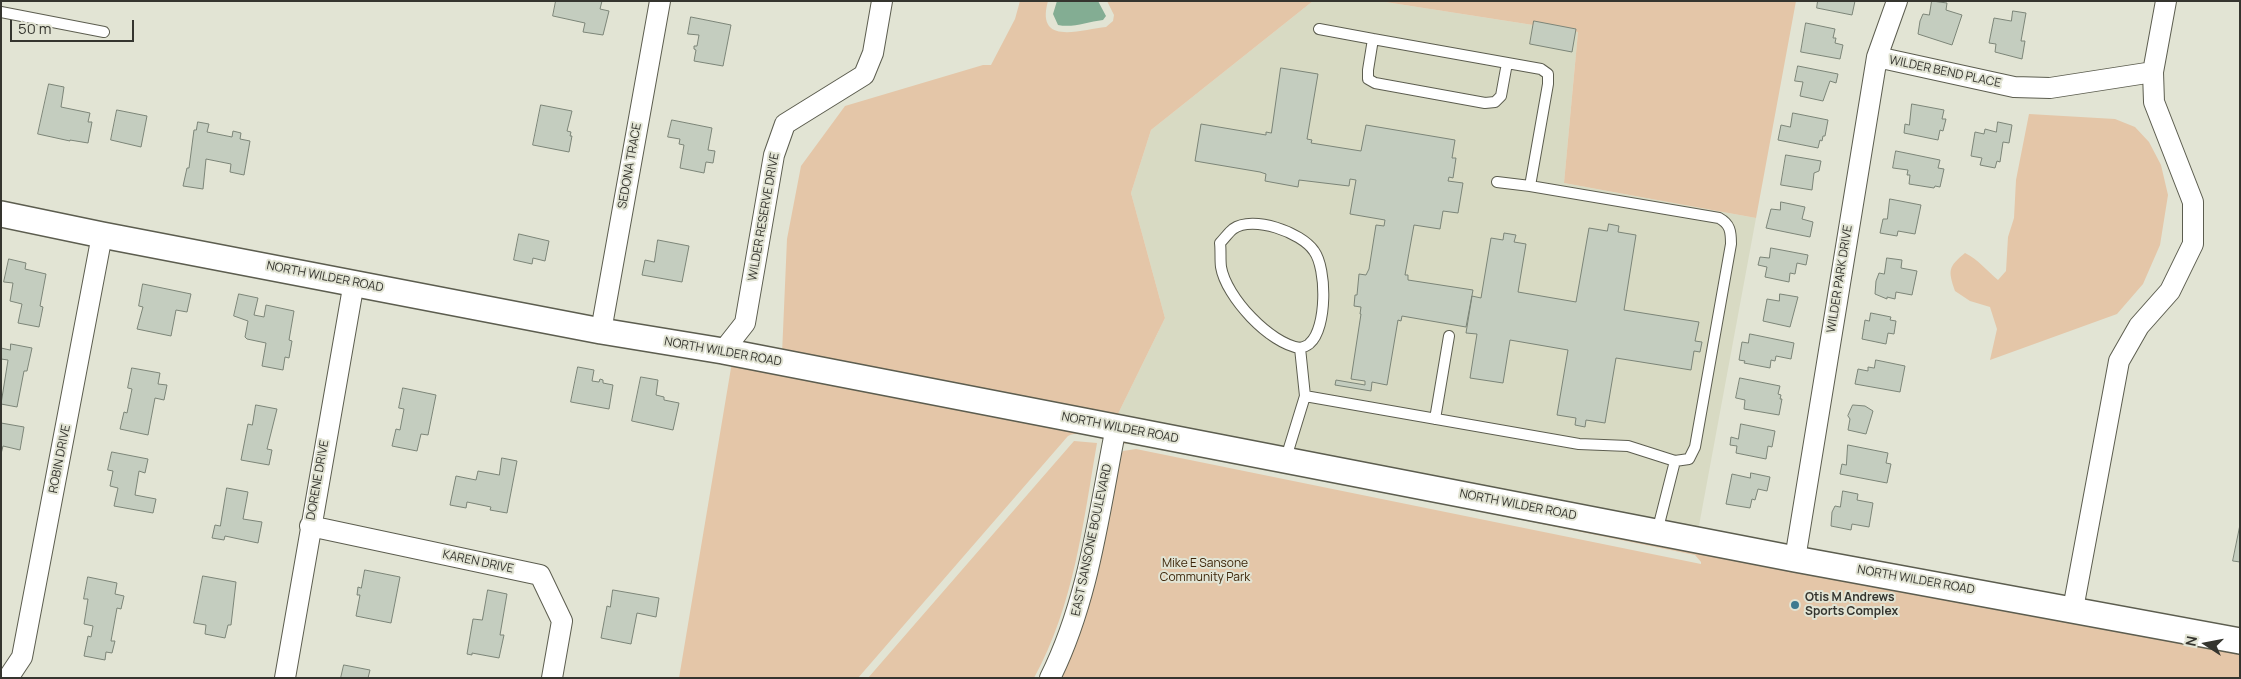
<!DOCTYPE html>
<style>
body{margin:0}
#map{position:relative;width:2241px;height:679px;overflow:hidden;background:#e2e4d4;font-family:Manrope,sans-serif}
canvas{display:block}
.frame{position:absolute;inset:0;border:2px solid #35352f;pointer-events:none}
.north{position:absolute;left:2181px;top:619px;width:50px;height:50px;-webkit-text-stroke:4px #e2e4d4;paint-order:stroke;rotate:281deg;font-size:14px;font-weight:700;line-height:20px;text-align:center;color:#35352f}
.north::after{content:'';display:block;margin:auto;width:18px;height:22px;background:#35352f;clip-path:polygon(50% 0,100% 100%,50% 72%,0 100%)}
.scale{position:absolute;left:10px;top:20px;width:124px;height:22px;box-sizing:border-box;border:2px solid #35352f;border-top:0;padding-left:6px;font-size:15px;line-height:18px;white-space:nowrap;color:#35352f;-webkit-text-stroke:4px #e2e4d4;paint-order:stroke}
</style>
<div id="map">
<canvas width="2241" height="679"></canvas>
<div class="frame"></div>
<div class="north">N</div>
<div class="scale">50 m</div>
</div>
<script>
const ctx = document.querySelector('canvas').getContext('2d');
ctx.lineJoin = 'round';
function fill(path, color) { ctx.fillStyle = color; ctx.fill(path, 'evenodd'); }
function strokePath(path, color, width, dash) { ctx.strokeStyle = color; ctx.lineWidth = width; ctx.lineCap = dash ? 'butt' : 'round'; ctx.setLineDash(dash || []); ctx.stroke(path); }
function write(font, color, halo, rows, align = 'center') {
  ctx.font = font + ' Manrope,sans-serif'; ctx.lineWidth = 4; ctx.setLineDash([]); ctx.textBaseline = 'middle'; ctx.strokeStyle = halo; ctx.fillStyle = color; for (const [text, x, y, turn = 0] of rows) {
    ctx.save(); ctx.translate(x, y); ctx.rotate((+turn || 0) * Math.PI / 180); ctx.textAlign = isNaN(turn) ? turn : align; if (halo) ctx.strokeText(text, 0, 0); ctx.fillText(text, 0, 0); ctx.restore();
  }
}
const built = new Path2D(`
 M1313 1H1379L1578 32 1564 183 1756 218 1698 531 1116 418 1165 318 1131 193 1151 130Z`);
const green = new Path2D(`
 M1020 1H1048C1035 47 1082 29 1106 27L1113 21 1114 15 1107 1H1313L1151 130 1131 193 1165 318 1116 418 782 354 787 239 801 166 845 106 983 65H991L1015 19Z
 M1379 1H1796L1756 218 1564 183 1578 32Z
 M2029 114 2115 119 2135 127 2149 142 2161 165 2168 195 2160 245 2143 284 2117 314 1990 360 1997 329 1990 307 1970 301 1955 291C1948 270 1948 267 1965 253 1979 260 1986 270 1998 280L2006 271 2008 237 2014 218 2016 180Z
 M732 362 2240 650V678H1059L1118 459 1123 451 1136 449 1701 564V562L1695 555 1137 442 1121 444 1075 602 1104 439C1097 433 1076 431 1068 436L858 678H679Z
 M1074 441 1097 443C1083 523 1074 605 1034 678H868Z`);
const water = new Path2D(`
 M1057 1H1098L1106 16 1103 20C1087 22 1073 28 1058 25L1053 14Z`);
const building = new Path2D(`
 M556 1H606H602L600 9 609 11 603 35 583 32 585 23 553 16Z
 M1818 1H1855L1852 15 1817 8Z
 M1932 1 1947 3 1946 10 1962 15 1952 45 1918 34 1920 21 1923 14 1929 15Z
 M2013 11 2026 13 2021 41H2025L2022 59 1995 52 1996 44 1989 43 1994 18 2011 21Z
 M691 17 731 25 723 66 694 61 696 50 694 49V46H697L699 35 688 34Z
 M1534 21 1576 29 1572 52 1530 44Z
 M1806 23 1835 29 1833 38H1836L1835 43 1843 45 1840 59 1801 52Z
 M1798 66 1838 74 1836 83 1830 81 1823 101 1800 96 1803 82 1795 81Z
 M1281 68 1318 74 1307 139 1312 140 1311 143 1361 151 1366 125 1455 140 1452 158H1456L1453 178 1449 177 1448 181 1463 183 1458 213 1443 211 1440 229 1414 225 1405 275H1408V280L1473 290 1466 327 1402 316 1401 321 1398 320 1387 385 1372 382 1371 391 1335 385 1336 380 1365 385V381L1351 379 1361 314H1360L1361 307 1354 306 1355 295H1357L1359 274 1366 275 1369 269 1376 225 1384 226 1385 220 1350 214 1356 180 1350 179 1349 186 1299 180 1298 187 1265 181 1266 174 1260 172 1195 161 1201 124 1266 135V132L1271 133Z
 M49 84 64 87 61 107 90 113 88 122H92L88 143 70 140V141L38 134Z
 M1912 104 1944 110 1942 119H1946L1943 131 1940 130 1938 140 1904 133 1905 124 1909 125Z
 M541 105 572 111 567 131 571 132 570 136H572L569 152 533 145Z
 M117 110 147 116 141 147 111 140Z
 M1793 113 1828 120 1825 136H1823L1822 141 1820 140 1818 148 1778 140 1781 125 1790 127Z
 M672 120 712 128 708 150 715 151 713 163 706 162 704 173 680 168 684 145 679 144 680 139 668 137Z
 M198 122 209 124 207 132 232 137 233 131 241 133 240 139 250 141 244 175 230 172 231 164 206 159 203 189 183 186 187 168H189L194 130H196Z
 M1998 122 2012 125 2009 143 2003 142 2000 162 1997 161 1995 168 1980 165 1982 158 1971 156 1975 132 1984 134 1985 129 1996 132Z
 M1896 151 1940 160 1938 168 1944 169 1940 187 1935 186 1934 188 1909 184 1910 175H1907L1908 170 1893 168Z
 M1786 155 1821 161 1819 171 1814 173 1812 190 1781 185Z
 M1890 199 1921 205 1915 234 1898 231 1897 236 1880 233 1883 219H1887Z
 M1781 202 1805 207 1802 219 1813 222 1810 237 1766 228 1771 209 1780 210Z
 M1609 224 1619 226 1618 232 1636 235 1624 310 1699 322 1695 341 1702 342 1700 352 1694 351 1691 370 1616 358 1605 423 1586 420 1585 427 1575 425 1576 418 1557 415 1568 350 1510 340 1503 383 1470 378 1477 334 1466 333 1472 296 1481 298 1491 238 1503 240 1504 233 1516 235 1514 242 1526 244 1518 292 1576 302 1589 228 1607 231Z
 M519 234 549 241 545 261 533 258 532 264 514 260Z
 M658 240 689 246 682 282 642 275 645 260 654 262Z
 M1771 248 1808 255 1806 265 1797 263 1795 274 1790 273 1789 282 1765 277 1767 267 1758 265 1760 257 1769 258Z
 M1887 258 1902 260 1901 268 1917 271 1912 295 1896 292 1895 299 1887 297V299L1875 294 1876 281 1879 273 1884 274Z
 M9 259 26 263 25 269 46 274 40 306 43 307 39 327 18 323 22 304 10 301 13 283 4 282Z
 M143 284 191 294 187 312 176 310 171 336 137 329 143 307 139 306Z
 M239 294 258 298 254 315 264 317 266 305 294 311 289 340 292 341 289 358 285 357 283 370 262 366 266 343 247 339 245 337 248 321 234 316Z
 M1780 294 1798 297 1790 327 1763 321 1767 299 1779 301Z
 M1871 313 1891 317 1890 320 1896 321 1894 334 1888 333 1886 344 1862 339 1865 320 1869 321Z
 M1750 334 1794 343 1791 359 1776 356 1775 361 1771 360 1770 368 1744 363 1745 361 1739 360 1742 342 1748 343Z
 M11 344 32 348 27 371H24L17 407 1 404 8 360 1 359V348L10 350Z
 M1876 360 1905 366 1900 392 1855 384 1858 369 1868 371V367L1874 368Z
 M578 367 594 370 592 381 599 382 600 379 603 380V383L613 385 609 409 571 402Z
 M132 368 160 373 158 384 167 385 164 400 155 398 148 435 120 429 124 412 127 413 132 389 128 388Z
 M641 377 658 380 656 395 664 397V400L679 403 673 430 632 421Z
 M1740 378 1780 386 1778 394 1781 395 1780 399H1782L1779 415 1744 409 1745 400 1736 398Z
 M403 388 436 395 428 435 421 434 417 451 392 446 396 429 400 430 404 409 399 408Z
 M256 405 277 409 267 449 272 450 269 465 241 460 248 424 252 425Z
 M1853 405 1865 406 1873 411 1866 434 1848 430 1850 419 1848 416Z
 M1 423 24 427 20 450 3 446 1 454Z
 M1741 424 1775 431 1772 447 1768 446 1766 459 1736 453 1737 446 1730 445 1731 437 1738 439Z
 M1848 445 1888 453 1886 463 1891 464 1887 483 1840 474 1842 464 1846 465Z
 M112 452 148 459 145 473 139 471 135 495 156 499 153 513 114 506 118 488 110 486 113 471 108 470Z
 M502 458 517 461 507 513 490 510 491 507 467 502 466 508 450 505 456 476 476 480 478 471 499 475Z
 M1751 473 1770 477 1767 491 1758 489 1755 500 1752 499 1750 508 1726 504 1732 474 1750 478Z
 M227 488 248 492 243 519 262 522 258 543 225 536 224 540 212 538 215 525 220 526Z
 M1843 491 1858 494 1857 500 1873 503 1869 527 1852 524 1851 530 1831 526 1832 512 1835 506 1840 507Z
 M2240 525V562L2233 561Z
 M365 570 400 577 391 623 356 616 360 595H357L358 587 361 588Z
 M203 576 236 582 231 625H228L225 638 205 634 206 625 194 623Z
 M88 577 117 583 115 594 124 596 121 609 117 608 111 641H115L112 653 106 652 105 660 84 656 88 636 91 637 93 626 84 624 88 599H84Z
 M488 590 507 594 500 635H504L499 658 472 653V655L467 654 473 619 482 620Z
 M613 590 659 598 656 617 637 613 631 644 601 638 607 606 610 607Z
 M344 665 370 670 368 678H341Z`);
const service = new Path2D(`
 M1 12 104 32
 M1319 29 1373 39
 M1507 63 1501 96 1495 102 1485 103 1375 83 1368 79V70L1373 39 1541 69 1548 74V84L1530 186
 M1497 182 1530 186 1719 218C1730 224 1731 231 1731 244L1695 447 1689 459 1675 461 1657 532
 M1300 348C1303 347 1308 346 1310 343 1327 328 1327 269 1314 251 1301 232 1253 215 1233 229 1229 232 1224 239 1220 243 1221 251 1220 259 1221 267 1226 297 1270 344 1300 348L1305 396
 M1435 419 1449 336
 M1285 461 1305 396 1579 444 1628 446 1675 461`);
const minor = new Path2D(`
 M1877 57 2014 87 2050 88 2153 72
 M601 331 660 1
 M723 351 745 323 774 155 785 124 864 75 873 53 882 1
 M310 526 540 575 562 621 552 678
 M1795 559 1877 57 1897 1
 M2073 609 2119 361 2139 326 2170 291 2193 244V202L2154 102 2153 72 2166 1
 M8 678 22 657 102 235
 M285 678 354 282
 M1050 678C1089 600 1099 512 1116 427`);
const tertiary = new Path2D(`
 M1 214 102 235 601 331 723 351 1795 559 2240 641`);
const markers = [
 [1795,605,5,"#3d7a90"]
];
const streetNames = [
 ["WILDER BEND PLACE",1945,72,12],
 ["SEDONA TRACE",630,166,-80],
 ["WILDER RESERVE DRIVE",764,217,-80],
 ["NORTH WILDER ROAD",325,277,11],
 ["WILDER PARK DRIVE",1840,279,-81],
 ["NORTH WILDER ROAD",723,352,10],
 ["NORTH WILDER ROAD",1120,428,11],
 ["ROBIN DRIVE",60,459,-79],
 ["DORENE DRIVE",318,480,-80],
 ["NORTH WILDER ROAD",1518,505,11],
 ["EAST SANSONE BOULEVARD",1092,540,-78],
 ["KAREN DRIVE",478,562,12],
 ["NORTH WILDER ROAD",1916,580,10]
];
const parkNames = [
 ["Mike E Sansone",1205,564],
 ["Community Park",1205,578]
];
const poiNames = [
 ["Otis M Andrews",1805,598],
 ["Sports Complex",1805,612]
];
fill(built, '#d8dac3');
fill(green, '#e4c6a8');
fill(water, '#83ad93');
fill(building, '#c4cdbf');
strokePath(building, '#7c8578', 1);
strokePath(service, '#5c5d4f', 12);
strokePath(minor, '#5c5d4f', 22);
strokePath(tertiary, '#5c5d4f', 28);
strokePath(service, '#fff', 10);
strokePath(minor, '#fff', 20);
strokePath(tertiary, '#fff', 25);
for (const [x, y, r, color] of markers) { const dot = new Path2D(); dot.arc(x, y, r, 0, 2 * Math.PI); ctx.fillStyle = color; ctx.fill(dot); strokePath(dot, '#e2e4d4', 2); }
write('12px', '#35352f', '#e2e4d4', streetNames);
write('12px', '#3d260a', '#e2e4d4', parkNames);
write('bold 12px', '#35352f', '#e2e4d4', poiNames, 'left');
</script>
